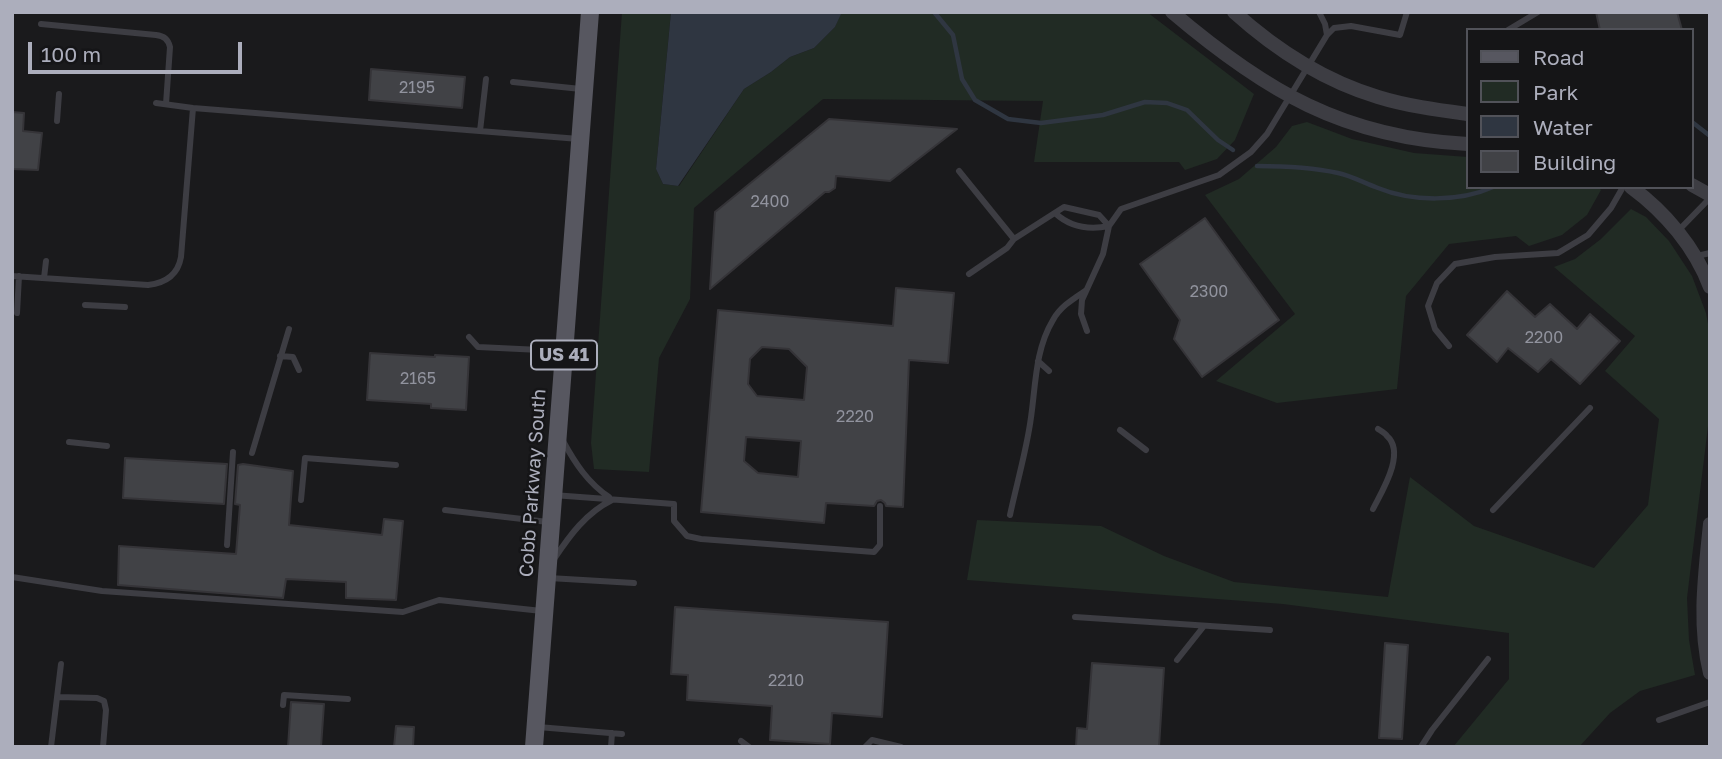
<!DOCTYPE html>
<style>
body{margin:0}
#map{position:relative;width:1722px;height:759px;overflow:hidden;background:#1a1a1c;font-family:"Golos Text",sans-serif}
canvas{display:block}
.frame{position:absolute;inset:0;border:14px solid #acaebc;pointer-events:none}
.legend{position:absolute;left:1466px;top:28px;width:228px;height:161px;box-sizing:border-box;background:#151517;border:2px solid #515259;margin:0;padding:9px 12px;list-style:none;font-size:21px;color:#acaebc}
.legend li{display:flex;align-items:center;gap:14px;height:35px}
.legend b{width:35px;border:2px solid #515259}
.scale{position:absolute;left:28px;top:42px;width:214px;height:32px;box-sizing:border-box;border:4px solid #acaebc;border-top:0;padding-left:9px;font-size:21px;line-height:24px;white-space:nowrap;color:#acaebc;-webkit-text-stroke:5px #151517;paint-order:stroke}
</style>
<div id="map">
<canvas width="1722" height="759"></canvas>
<div class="frame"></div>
<ul class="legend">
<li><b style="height:9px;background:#575760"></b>Road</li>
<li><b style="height:19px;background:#212b24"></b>Park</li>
<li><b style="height:19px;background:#2f3641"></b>Water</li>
<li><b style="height:19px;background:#414246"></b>Building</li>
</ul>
<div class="scale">100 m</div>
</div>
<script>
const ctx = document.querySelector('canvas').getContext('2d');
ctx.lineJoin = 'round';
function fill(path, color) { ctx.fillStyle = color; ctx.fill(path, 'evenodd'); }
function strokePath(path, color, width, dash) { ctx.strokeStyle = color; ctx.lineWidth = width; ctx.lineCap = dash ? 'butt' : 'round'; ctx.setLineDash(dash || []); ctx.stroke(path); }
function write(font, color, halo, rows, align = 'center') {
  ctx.font = font + ' "Golos Text",sans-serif'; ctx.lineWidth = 5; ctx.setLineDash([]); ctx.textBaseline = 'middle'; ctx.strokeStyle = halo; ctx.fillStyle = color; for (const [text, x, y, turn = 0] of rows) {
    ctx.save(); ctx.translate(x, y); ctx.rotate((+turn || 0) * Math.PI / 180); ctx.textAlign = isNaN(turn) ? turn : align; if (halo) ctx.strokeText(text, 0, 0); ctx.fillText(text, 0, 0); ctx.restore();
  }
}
const green = new Path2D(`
 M622 12H671L656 169 663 184 679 186 744 89 771 72 790 57 814 48 835 27 841 12H1147L1254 94 1235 140 1217 159 1185 170 1179 162H1034L1043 101 823 99 694 208 690 299 659 358 649 472 594 469 591 443Z
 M1307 122 1352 139 1414 153 1468 157V187H1598L1601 190 1587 215 1562 235 1529 246 1516 236 1449 244 1406 296 1397 389 1277 403 1216 381 1295 314 1205 195 1239 179 1276 147 1292 126Z
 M1631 209 1646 217 1669 241 1692 276 1706 313 1710 334V410L1687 598 1689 640 1695 675 1640 691 1610 713 1579 747H1453L1509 679V633L1283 604 967 580 977 520 1101 526 1164 556 1234 582 1388 597 1410 477 1474 526 1594 568 1648 505 1659 419 1605 371 1635 336 1554 267 1575 259 1601 239Z`);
const water = new Path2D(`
 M671 12H841V14L835 27 814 48 790 57 771 72 744 89 678 186 663 184 656 169Z`);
const stream = new Path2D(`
 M934 12 953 35 962 79 975 100 1008 119 1041 123 1103 115 1145 102 1167 103 1187 110 1218 140 1233 150
 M1692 122 1710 136
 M1257 166C1284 166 1311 167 1338 173 1352 176 1364 183 1378 188 1412 202 1460 202 1493 187`);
const building = new Path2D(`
 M1596 12H1677L1682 30H1600Z
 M371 69 465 77 462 108 369 100Z
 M12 112 24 113 23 131 42 133 38 170 12 169Z
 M829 119 957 129 890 181 836 176 835 188 829 192H825L710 289 715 212Z
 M1205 218 1279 320 1202 377 1174 339 1180 320 1140 264Z
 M896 288 954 293 948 363 909 360 903 507 886 506 885 503 881 500 877 501 874 506 826 503 824 523 701 512 718 310 893 326ZM762 347 789 349 807 367 804 400 757 396 748 384 750 359ZM746 437 801 441 798 477 758 473 744 461Z
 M1507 291 1535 317 1550 304 1577 329 1590 314 1620 341 1580 384 1551 359 1538 372 1508 348 1497 362 1467 335Z
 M370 353 435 357V355L469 357 466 410 431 408V404L367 400Z
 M125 458 227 464 224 504 123 498Z
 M243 464 293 471 289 525 382 535 384 519 403 521 396 600 346 598V582L286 579 283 598 118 585 119 546 236 554 240 505 235 504 238 465Z
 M675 607 888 622 882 717 832 713 830 744 770 740 772 706 687 700 688 675 671 674Z
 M1385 643 1408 645 1402 739 1379 738Z
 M1092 663 1164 668 1159 747H1076L1077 728 1087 729Z
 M291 702 324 704 321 747H288Z
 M396 726 414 727 413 747H394Z`);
const service = new Path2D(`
 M1319 12 1325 24 1327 35
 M41 24 156 35C164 36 168 39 170 47L166 104
 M1508 30 1538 12
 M513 82 581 89
 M156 103 193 108 579 139
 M57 121 59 94
 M480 131 486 79
 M959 171 1014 239
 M1055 213C1070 227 1089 230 1109 226
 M1677 232 1710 198
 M1697 256 1710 253
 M969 274 1007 248 1014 239 1064 207 1099 215 1109 226
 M12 276 148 285C166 283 178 274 181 257L193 108
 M44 278 46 261
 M85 305 125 307
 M17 313 19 276
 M1087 331 1081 314 1082 300 1103 254 1109 226 1121 209 1219 175 1251 152 1267 134 1327 35 1334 28 1351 26 1400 35 1407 12
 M469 337 478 347 561 351
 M1449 346 1435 329 1428 306 1437 283 1455 264 1495 257 1558 253 1588 235 1611 208 1623 187
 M280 356 293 357 299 370
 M1038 361 1049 371
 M1120 430 1146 450
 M563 441C575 463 588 483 609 497
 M69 442 107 446
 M252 453 289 329
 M553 495 674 504V521L687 536 701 539 874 552 880 545V506
 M301 500 305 458 396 465
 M1373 509C1382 491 1406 453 1387 436 1385 433 1381 431 1378 429
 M445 510 548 522
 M1493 510 1590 408
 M1010 515C1016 487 1024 459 1029 430 1036 394 1033 353 1053 320 1060 307 1073 299 1085 291
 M227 545 233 452
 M554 559C570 535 586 513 612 500
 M12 577 102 591 403 612 439 600 542 611
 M549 578 634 583
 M1075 617 1270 630
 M1177 660 1204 626
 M58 697 97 698 104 701 106 710 103 747
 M283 705 284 695 348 699
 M1659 720 1710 702
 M538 727 622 734
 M741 741 749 747
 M51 747 61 664
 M611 747 612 733
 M865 747 872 740 901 747
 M1421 747 1432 730 1488 659`);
const tertiary = new Path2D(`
 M1172 12C1265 91 1344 138 1468 144
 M1234 12C1275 49 1325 81 1378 97 1407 106 1438 110 1468 114
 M1692 185 1710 195
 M1631 187C1665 212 1695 247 1710 287
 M1710 524C1705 574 1698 624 1710 673`);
const primary = new Path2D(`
 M534 747 590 12`);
const numberNames = [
 ["2195",417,88],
 ["2400",770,202],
 ["2300",1209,292],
 ["2200",1544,338],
 ["2165",418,379],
 ["2220",855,417],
 ["2210",786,681]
];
const shields = [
 [564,355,66]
];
const shieldNames = [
 ["US 41",564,355]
];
const streetNames = [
 ["Cobb Parkway South",533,483,-86]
];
fill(green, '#212b24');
fill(water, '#2f3641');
strokePath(stream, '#2f3641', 4.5);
fill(building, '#414246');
strokePath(building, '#353438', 2);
strokePath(service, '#3d3d43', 6);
strokePath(tertiary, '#3d3d43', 14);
strokePath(primary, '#575760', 18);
write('16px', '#91939e', null, numberNames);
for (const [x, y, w] of shields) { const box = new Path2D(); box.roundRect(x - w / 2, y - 14.5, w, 29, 5); ctx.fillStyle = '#151517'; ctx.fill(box); strokePath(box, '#acaebc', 2); }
write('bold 18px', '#acaebc', null, shieldNames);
write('19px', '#acaebc', '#151517', streetNames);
</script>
